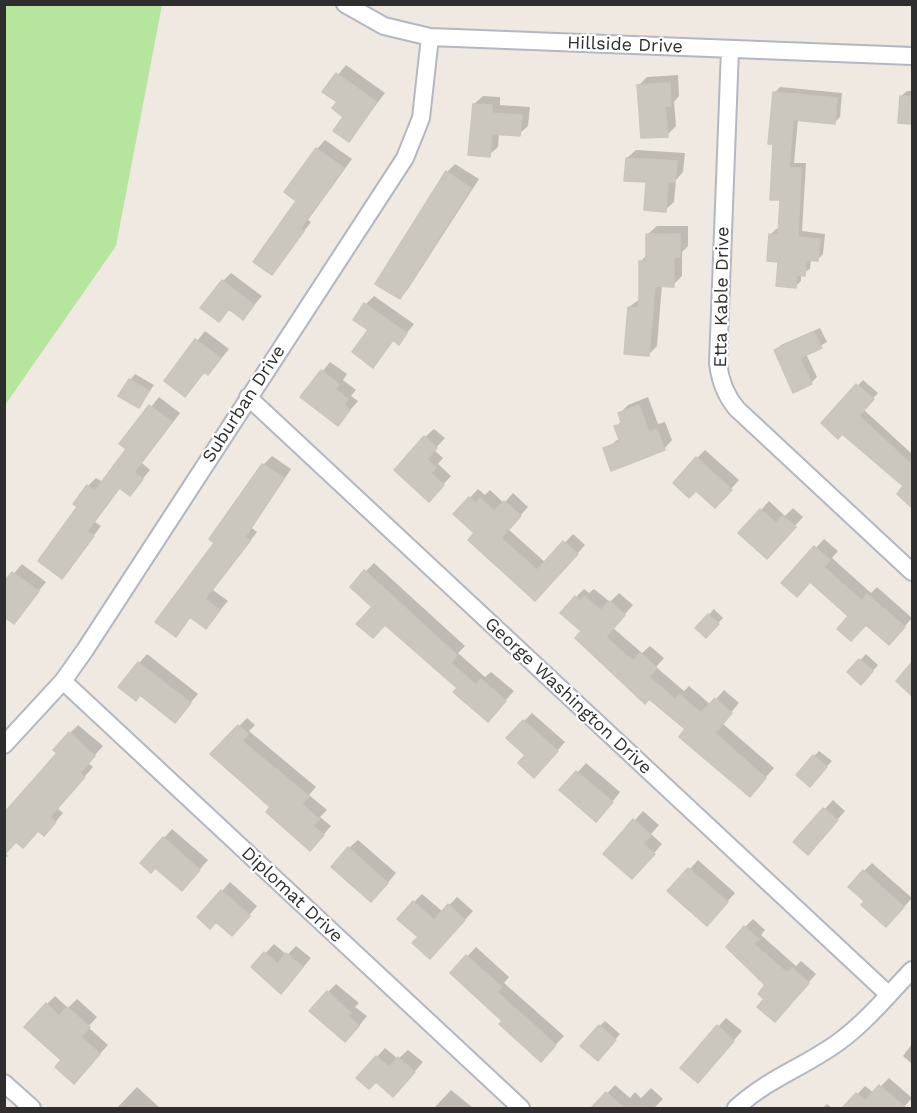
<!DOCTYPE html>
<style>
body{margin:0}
#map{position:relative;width:917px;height:1113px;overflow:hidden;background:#efe9e1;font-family:"Work Sans",sans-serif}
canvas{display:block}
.frame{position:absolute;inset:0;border:6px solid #2e2e2e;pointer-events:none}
</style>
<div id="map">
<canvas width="917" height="1113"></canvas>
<div class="frame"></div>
</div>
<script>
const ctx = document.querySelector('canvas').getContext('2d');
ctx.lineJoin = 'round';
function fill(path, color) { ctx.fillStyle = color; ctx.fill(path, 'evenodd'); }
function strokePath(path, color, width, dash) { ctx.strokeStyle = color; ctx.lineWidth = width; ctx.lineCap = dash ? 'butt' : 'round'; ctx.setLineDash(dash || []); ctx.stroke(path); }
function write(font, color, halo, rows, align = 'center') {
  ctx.font = font + ' "Work Sans",sans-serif'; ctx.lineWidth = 4.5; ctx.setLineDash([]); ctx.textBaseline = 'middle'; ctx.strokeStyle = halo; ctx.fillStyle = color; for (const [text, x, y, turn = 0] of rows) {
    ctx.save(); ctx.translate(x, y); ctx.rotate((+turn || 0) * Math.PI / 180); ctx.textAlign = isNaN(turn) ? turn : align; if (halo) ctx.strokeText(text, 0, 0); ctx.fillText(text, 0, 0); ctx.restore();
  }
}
const green = new Path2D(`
 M5 4 162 5 116 246 5 405Z`);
const shadow = new Path2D(`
 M346 65 385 93 349 140 346 116 339 102 325 91Z
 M678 75 679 96 674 102 676 126 667 135 638 86 647 77Z
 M780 87 842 93 840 117 834 123 798 119 794 163H806L802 231 825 234 823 254 817 260 811 259 810 269 801 274V281L795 287 780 261 771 234 776 229H780L782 199 775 143 774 93Z
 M907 91H912V123L899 121 901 96Z
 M483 96 500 97V105L530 107 528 126 519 134 499 133 498 147 489 155 474 104Z
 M325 140 352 159 308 220 311 222 272 273 317 149Z
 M636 150 685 153 683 172 676 180 674 202 665 210 648 181 627 158Z
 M455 164 479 179 408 289 400 297 447 172Z
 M657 226H688V246L682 252V276L673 285H662L657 346 648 355 629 307 640 299 641 261 648 254V234Z
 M231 273 262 296 243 318 230 308 219 320 223 281Z
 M374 296 414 324 399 343 394 339 373 366 366 304Z
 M820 328 827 342 806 354 817 377 811 383 775 351 781 345Z
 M205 331 229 349 216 365 208 373 205 371 185 395 166 381Z
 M330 362 347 374 343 380 356 390 351 396 358 401 338 424 302 397Z
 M135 374 154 385 139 407 130 380Z
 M863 380 878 393 863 409 912 454V506L899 493 905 486 842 432 823 423Z
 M159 397 180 413 142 463 150 470 130 494 121 487 95 522 101 526 62 577 79 507 88 486 96 478 103 482 128 449 122 444Z
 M648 397 658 424 665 422 672 440 664 449H605L620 438 616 427 622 420 619 414 628 405Z
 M434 429 445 438 434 450 443 458 438 464 451 476 429 500 425 437Z
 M705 450 739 480 723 498 697 458Z
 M272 456 291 469 252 528 257 532 213 590 228 601 206 627 191 617 175 635 216 543 263 465Z
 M478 489 485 495 490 490 504 503 513 493 528 507 508 529 546 563 573 534 585 545 544 591 455 514Z
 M769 501 785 516 793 508 803 517 775 548 761 510Z
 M824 539 838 551 832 558 871 593 877 587 912 618 897 635 850 616 810 580 784 583Z
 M374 563 465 646 458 653 485 677 491 672 514 691 496 711 459 688 365 572Z
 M22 564 46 582 14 622 4 585Z
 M584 589 589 593 594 589 610 602 619 593 633 605 613 628 642 653 650 646 664 658 656 667 684 691 689 686 711 705 724 690 739 703 722 723 774 768 758 786 687 729 583 631 576 597Z
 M714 609 723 618 706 636 697 628Z
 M147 654 198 694 175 721 141 694 136 699 139 663Z
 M866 654 878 665 867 677 849 672Z
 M532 713 565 742 543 767 527 755 524 721Z
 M247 718 255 725 249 731 316 787 309 795 327 810 320 817 331 826 318 841 212 754Z
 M78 725 103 746 88 763 93 767 57 808 63 813 52 826 16 840 5 853 8 856 4 859V816L60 753 70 733Z
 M819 751 832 761 815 779 814 756Z
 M586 763 620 792 605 811 562 790Z
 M833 800 845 811 816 844 795 842Z
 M643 811 659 825 651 834 662 844 640 869 605 854Z
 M172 829 208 860 190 881 156 867 164 838Z
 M358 840 396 873 380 892 349 848Z
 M698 860 735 893 716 915 670 891Z
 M872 863 912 898 895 917 867 901 864 871Z
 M230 882 257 906 241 925 222 891Z
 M422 894 443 912 457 897 473 911 439 949 420 937 414 902Z
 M753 919 765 930 761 935 796 966 801 961 816 974 783 1012 766 999 768 985 745 927Z
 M274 944 287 955 296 946 311 958 290 983 253 967Z
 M476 947 509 977 504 983 564 1036 549 1052 452 973Z
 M336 984 359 1003 355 1007 367 1016 354 1032 328 992Z
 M55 996 68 1008 77 999 97 1017 88 1027 108 1045 82 1073 63 1060 47 1004Z
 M726 1018 742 1031 706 1072 718 1027Z
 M605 1021 620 1034 603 1054 600 1026Z
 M912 1044V1064L903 1056Z
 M385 1048 398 1059 408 1050 423 1062 401 1087 358 1078Z
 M889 1078 912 1098 903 1108H849L846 1106 865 1086 874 1093Z
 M615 1085 630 1098 635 1092 641 1098 651 1088 663 1099 654 1108H593Z
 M137 1087 160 1108H117Z
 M451 1090 473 1108H434Z
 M827 1104 832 1108H823Z`);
const building = new Path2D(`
 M336 73 377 102 349 142 333 131 343 117 332 108 337 102 322 92Z
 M670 83 671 106H665L668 137 641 138 637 85Z
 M773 92 837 98 835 124 793 120 789 168H801L798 237 820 239 818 261 806 260 805 276 797 275 796 288 776 286 778 262 767 261 769 234 778 235 780 200H770L773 144H768Z
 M900 96 912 97V124L898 123Z
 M473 104 492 105V113L522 115 520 136 492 134 490 157 468 155Z
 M316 148 344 168 300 229 304 231 272 275 253 262 296 201 284 192Z
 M626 158 677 161 675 182H668L666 212 644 210 646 182 624 181Z
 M446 171 471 188 400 299 375 284Z
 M646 234H680V257H674V287L655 286 649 356 624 354 628 307 639 308V261H646Z
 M222 280 254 305 243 320 229 309 219 322 200 308Z
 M364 303 407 333 399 345 393 340 373 368 352 352 368 330 353 320Z
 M814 332 822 348 800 358 812 384 793 393 774 350Z
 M195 339 221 358 208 375 204 372 185 397 164 381Z
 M321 370 339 384 335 389 348 399 344 405 350 410 338 426 300 397Z
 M129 379 149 391 139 408 118 396Z
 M856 384 874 399 859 416 912 465V508L897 494 903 486 842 434 838 439 821 423Z
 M149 405 172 422 134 472 143 479 130 496 119 488 87 531 94 536 62 579 38 561 77 507 73 504 87 485 95 491 126 449 119 444Z
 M639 405 649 432 657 429 665 450 611 471 603 448 620 442 614 426 622 424 618 413Z
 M424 436 437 448 427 459 436 468 431 473 444 485 429 502 394 470Z
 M696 457 732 490 715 508 696 491 689 498 673 483Z
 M262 464 284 478 245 537 250 541 205 599 220 610 206 629 190 617 176 637 155 622 214 543 209 539Z
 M469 497 476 503 480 498 494 511 504 501 521 516 501 538 537 570 563 541 578 554 535 601 468 540 474 533 453 514Z
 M760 509 776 523 783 516 796 527 767 559 738 533Z
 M814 546 830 560 824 567 862 601 867 594 905 627 889 645 866 625 851 641 837 629 848 616 810 582 797 597 781 583Z
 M364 570 457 655 451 663 476 685 481 679 506 701 488 722 453 692 457 688 385 625 373 638 356 624 372 607 350 587Z
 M12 572 39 591 14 624 4 617V582Z
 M575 596 580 601 584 596 601 610 609 601 625 615 606 637 633 661 640 653 657 668 649 677 675 699 679 694 701 713 715 698 732 713 715 733 766 778 750 797 679 737 685 729 649 699 645 704 575 638 581 631 560 613Z
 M708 614 719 624 706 638 695 628Z
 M859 659 873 671 861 685 847 672Z
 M138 662 191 703 175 723 140 695 136 701 118 687Z
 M912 662V696L896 681Z
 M523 720 558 751 534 778 518 763 525 755 506 738Z
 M238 725 248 734 242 741 309 796 302 804 319 819 313 826 324 835 310 851 266 812 270 807 210 754Z
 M69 732 95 756 80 773 85 777 50 817 56 822 44 836 38 831 23 848 16 842 4 855V813L57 753 53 750Z
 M813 755 827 767 810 787 796 775Z
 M576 771 613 802 596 822 559 790Z
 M823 808 838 820 808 855 793 842Z
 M633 819 651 835 643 844 655 854 632 879 603 854Z
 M163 837 200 870 182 891 155 868 151 873 140 863Z
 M348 847 388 883 371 902 331 867Z
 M688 868 728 902 707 926 667 891Z
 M863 870 904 907 886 927 861 905 864 901 848 887Z
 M221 890 250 916 232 936 216 922 210 929 197 917Z
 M413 901 434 920 448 904 465 920 430 959 412 943 418 937 397 919Z
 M744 926 759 939 754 944 787 973 792 968 809 983 775 1022 757 1007 764 999 758 994 765 985 726 947Z
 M264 952 278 964 286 953 303 967 281 994 251 967Z
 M466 955 502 987 497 992 556 1045 541 1062 499 1024 502 1021 450 973Z
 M327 991 351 1013 348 1016 359 1026 345 1042 309 1011Z
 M46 1003 59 1016 67 1007 90 1027 81 1037 100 1054 74 1084 55 1067 61 1060 24 1027Z
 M599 1025 616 1040 598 1061 580 1046Z
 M717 1025 734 1041 698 1083 680 1068Z
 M376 1056 389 1067 398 1057 415 1072 393 1097 376 1082 369 1089 356 1078Z
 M879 1085 906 1108H842L856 1093 865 1101Z
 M606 1092 624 1108H591Z`);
const minor = new Path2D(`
 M345 4 384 26 430 37 912 56
 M730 49 718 363C720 381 725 395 737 409L912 572
 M248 397 889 995
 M63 681 521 1108
 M4 745 63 681 85 650 405 158 421 118 430 37
 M4 1083 32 1108
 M736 1108C770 1077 805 1067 840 1041 867 1021 889 994 912 970`);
const streetNames = [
 ["Hillside Drive",625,45,2],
 ["Etta Kable Drive",722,297,-89],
 ["Suburban Drive",244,404,-57],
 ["George Washington Drive",568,696,43],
 ["Diplomat Drive",292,895,43]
];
fill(green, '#b6e59e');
fill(shadow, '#0003');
fill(building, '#cbc7bf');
strokePath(building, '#cbc5ba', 1.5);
strokePath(minor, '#b4b7c1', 20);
strokePath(minor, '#fff', 16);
write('18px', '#2e2e2e', '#fff', streetNames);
</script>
